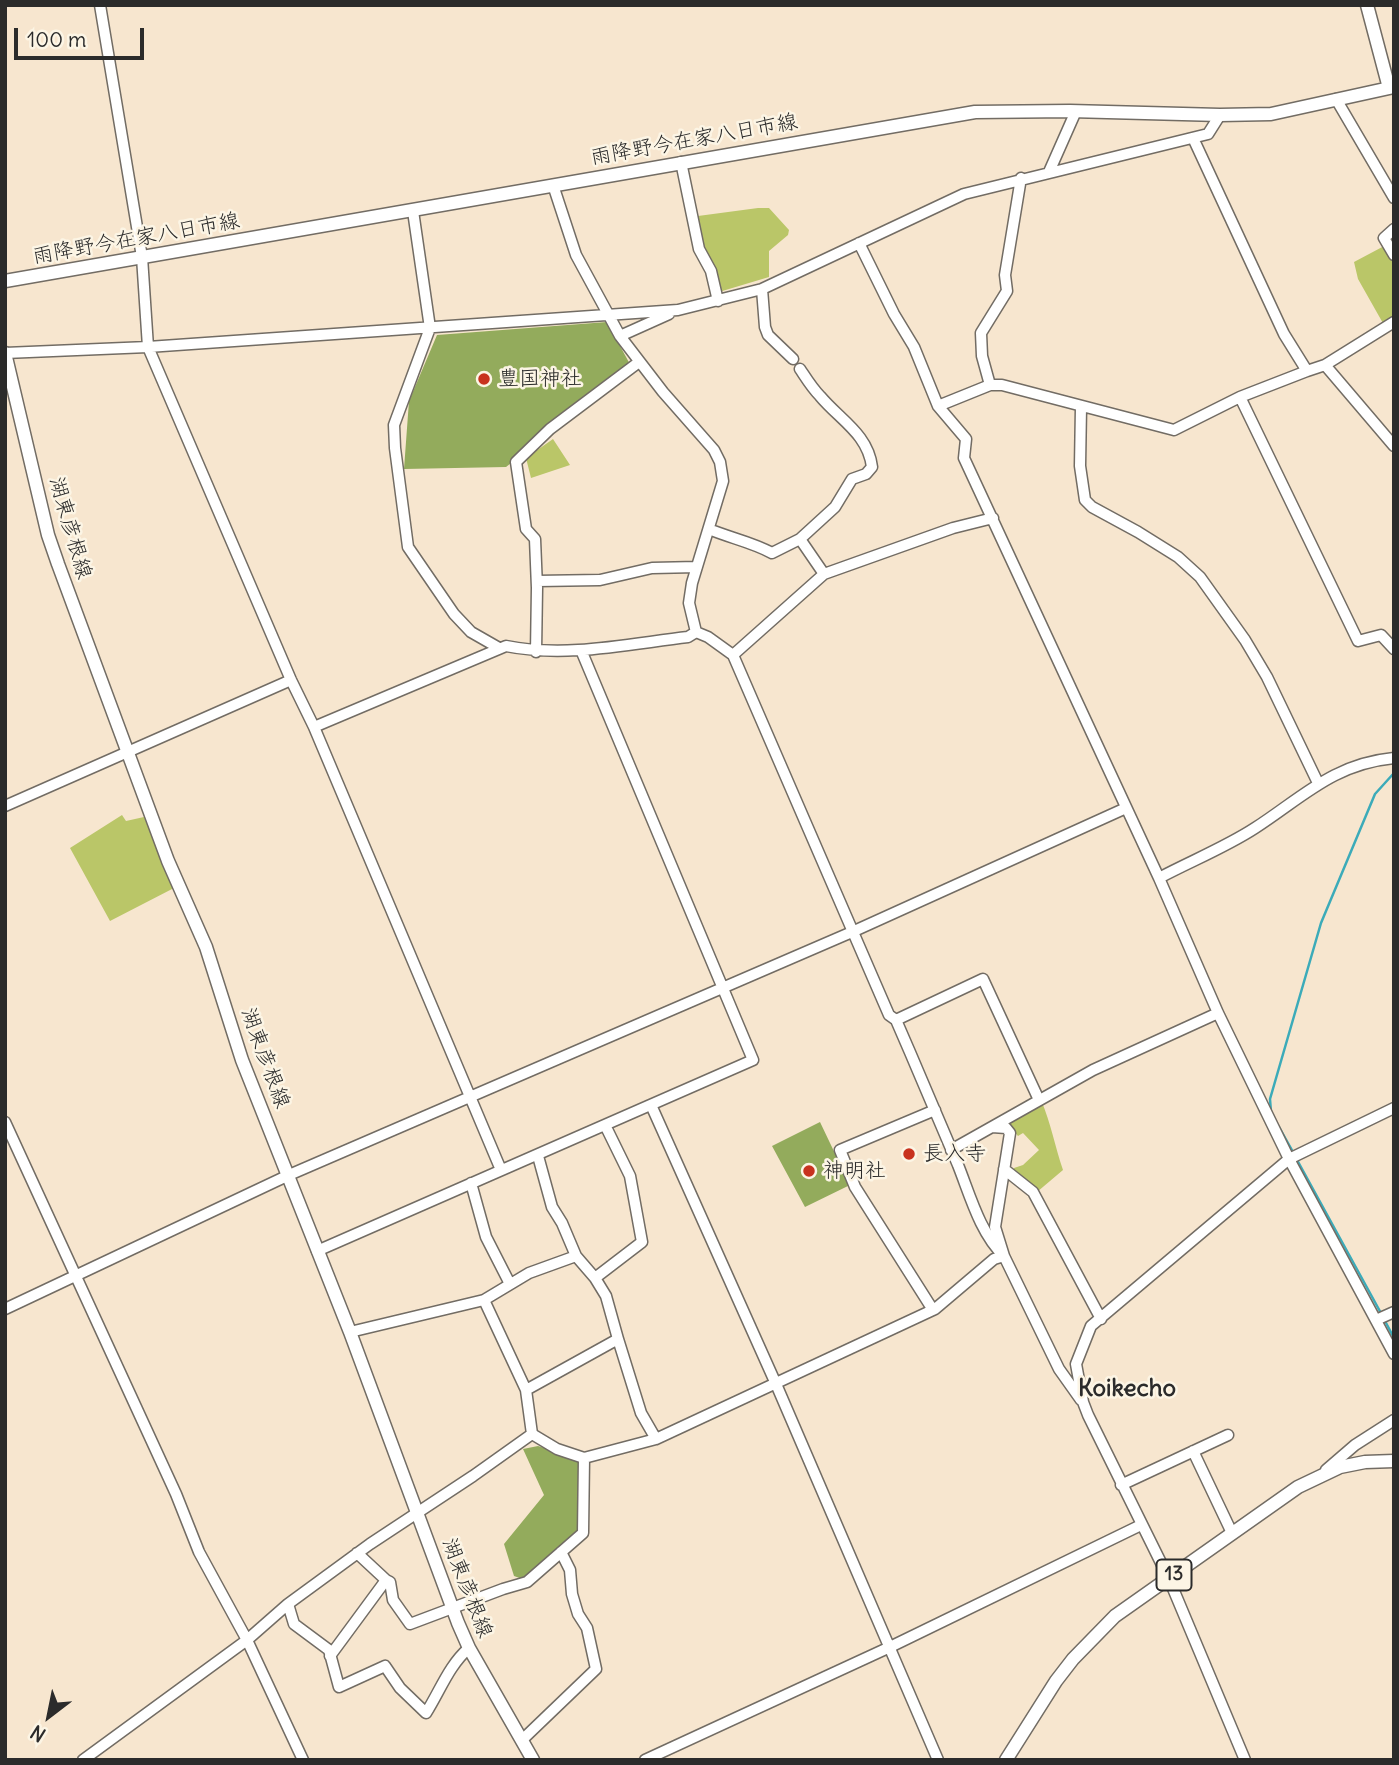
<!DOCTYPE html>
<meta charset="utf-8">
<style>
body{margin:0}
#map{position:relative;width:1399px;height:1765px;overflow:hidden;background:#f7e6cf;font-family:Delius,sans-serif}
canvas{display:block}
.frame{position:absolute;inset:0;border:7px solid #2b2b2b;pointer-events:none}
.north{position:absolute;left:14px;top:1681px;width:70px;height:70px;-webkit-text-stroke:5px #fcf5e5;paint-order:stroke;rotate:212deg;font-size:19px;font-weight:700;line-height:28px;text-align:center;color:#2b2b2b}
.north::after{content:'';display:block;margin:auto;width:24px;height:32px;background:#2b2b2b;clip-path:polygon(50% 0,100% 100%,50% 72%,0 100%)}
.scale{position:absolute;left:14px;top:28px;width:130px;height:32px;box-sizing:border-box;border:4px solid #2b2b2b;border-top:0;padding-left:9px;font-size:21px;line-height:24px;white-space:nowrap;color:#2b2b2b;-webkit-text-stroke:5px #fcf5e5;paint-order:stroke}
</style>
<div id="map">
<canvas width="1399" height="1765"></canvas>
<div class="frame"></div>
<div class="north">N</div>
<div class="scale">100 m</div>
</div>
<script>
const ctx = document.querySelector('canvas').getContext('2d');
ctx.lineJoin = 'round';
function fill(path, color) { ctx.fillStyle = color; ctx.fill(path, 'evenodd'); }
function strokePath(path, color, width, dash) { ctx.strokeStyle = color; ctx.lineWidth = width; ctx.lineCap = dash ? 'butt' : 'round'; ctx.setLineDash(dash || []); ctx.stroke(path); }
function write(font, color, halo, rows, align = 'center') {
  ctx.font = font + ' Delius,"Klee One",sans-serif'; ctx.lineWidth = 5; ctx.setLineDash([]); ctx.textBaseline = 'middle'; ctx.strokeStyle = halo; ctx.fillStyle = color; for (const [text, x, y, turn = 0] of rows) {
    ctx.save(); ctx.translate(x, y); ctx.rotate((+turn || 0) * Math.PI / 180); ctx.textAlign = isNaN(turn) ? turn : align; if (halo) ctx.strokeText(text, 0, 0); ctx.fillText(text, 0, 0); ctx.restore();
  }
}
const green = new Path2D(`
 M758 208H769L789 230 788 235 769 251V277L719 292 705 253 698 216Z
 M1386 245 1394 259V320L1384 325 1358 279 1354 262Z
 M553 439 570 465 531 478 526 458Z
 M122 815 126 821 144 817 174 888 110 921 70 848Z
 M1041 1100C1051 1123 1055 1147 1063 1170L1037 1192 1013 1173 1014 1168 1023 1165 1039 1150 1023 1133 1018 1136 1011 1128V1118Z`);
const forest = new Path2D(`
 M607 322 632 368 506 467 404 469 409 401 437 335Z
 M820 1122 850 1185 805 1207 772 1146Z
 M538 1446 582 1460 580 1533 525 1580 514 1576 504 1544 544 1495 523 1449Z`);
const stream = new Path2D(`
 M1271 1112 1270 1099 1321 923 1375 794 1394 773
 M1279 1127 1293 1152
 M1296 1158 1382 1315
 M1385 1321 1394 1338`);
const minor = new Path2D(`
 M100 5 142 257 148 347 291 680 314 727 501 1170
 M1336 99 1394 198
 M681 162 699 249 711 271 718 301
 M1049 172 1076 111
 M553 185 576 255 620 336 663 392 714 450 720 462 723 481 692 583 689 603 696 632
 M413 211 430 328 394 425 395 448 408 547 454 614 471 632 499 648
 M1394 229 1384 238 1394 255
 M859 243 894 314 914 347 938 406 966 439 964 458 1159 878 1218 1013 1289 1159 1394 1354
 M762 289 765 327 768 335 793 359
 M620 336 669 314
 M5 353 148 347 678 310 762 289 964 194 1208 134 1220 115
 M1325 365 1394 446
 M800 369C806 378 812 388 820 396 840 420 868 434 872 467L866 474 852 479 835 507 800 539 824 574
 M1307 371 1325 365 1394 322
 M990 385 982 356 981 333 1007 291 1005 275 1021 178
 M1240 397 1358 641 1381 635 1394 649
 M938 406 990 385H1002L1174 430 1240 397 1307 371 1284 334 1193 138
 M1081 407 1080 466 1085 500 1092 507 1138 532 1178 557 1200 577 1245 640 1267 677 1318 783
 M709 529C730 538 752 542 772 553L800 539
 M537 581 600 580 652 568 697 567
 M536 652 537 588 535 539 526 529 516 462 550 429 639 362
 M733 655 824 574 953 528 993 518
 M314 727 506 646C566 658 628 644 688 637L696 632 708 637 733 655 889 1015 896 1020C917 1068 937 1116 958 1165 970 1195 980 1233 1004 1256
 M5 806 291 680
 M1159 878C1191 861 1226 847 1255 828 1303 797 1333 764 1394 758
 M896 1020 983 979 1039 1100
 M651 1105 776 1384 938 1760
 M5 1122 176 1494 199 1552 247 1640 303 1760
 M992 1127 1006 1128 1010 1133 995 1227 1004 1256 1059 1369 1081 1400
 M951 1150 1093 1070 1218 1013
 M538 1156 552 1207 562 1223 576 1256
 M1004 1169 1033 1192 1101 1319
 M471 1183 486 1237 510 1284
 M317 1251 753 1060 581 650
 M484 1300 529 1273 576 1256 595 1278 642 1242 630 1176 605 1125
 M5 1309 289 1175 852 932 1126 808
 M933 1310 855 1187 840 1150 935 1110
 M1376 1320 1394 1312
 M350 1332 484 1300 526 1390 532 1434
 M618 1339 641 1413 656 1439
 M526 1390 618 1339 606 1296 595 1278
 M532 1434 557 1449 584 1458 656 1439 935 1309 994 1259 1004 1256
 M1193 1451 1232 1533
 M1326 1470 1355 1445 1394 1420
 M1121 1485 1228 1435
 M386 1580 390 1582 393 1600 410 1624 503 1589 527 1582 583 1533 584 1458
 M288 1604 294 1624 329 1650 339 1687 385 1666 400 1688 426 1713C440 1691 449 1665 469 1648
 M330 1656 386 1580 357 1553
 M522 1740 596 1669 587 1628 578 1614 572 1594 570 1570 561 1552
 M83 1760 247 1640 288 1604 370 1544 473 1476 532 1434
 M645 1760 890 1647 1141 1525
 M1245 1760 1169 1579 1088 1415 1083 1402 1076 1364 1091 1326 1289 1159 1394 1108`);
const major = new Path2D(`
 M1367 5 1389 88
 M5 281 975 112 1070 111 1220 115 1271 114 1394 87
 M5 353 48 535 58 564 168 861 206 947 242 1060 350 1332 458 1623 469 1648 533 1760
 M1006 1760 1056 1681 1073 1659 1115 1616 1298 1487 1340 1467 1365 1462 1394 1461`);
const markers = [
 [484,379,7,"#c8321e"],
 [909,1154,7,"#c8321e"],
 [809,1171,7,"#c8321e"]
];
const shields = [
 [1174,1575,35]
];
const shieldNames = [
 ["13",1174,1575]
];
const streetNames = [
 ["雨降野今在家八日市線",694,140,-10],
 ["雨降野今在家八日市線",136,239,-10],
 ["湖東彦根線",70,528,74],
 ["湖東彦根線",265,1058,70],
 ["湖東彦根線",467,1588,69]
];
const poiNames = [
 ["豊国神社",498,379],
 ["長入寺",923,1154],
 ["神明社",823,1171]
];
const quarterNames = [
 ["Koikecho",1127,1389]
];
fill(green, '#bac668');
fill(forest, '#93ab5c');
strokePath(stream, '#3cabb9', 2.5);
strokePath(minor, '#726c64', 13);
strokePath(major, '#726c64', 15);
strokePath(minor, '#fff', 10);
strokePath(major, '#fff', 12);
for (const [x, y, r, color] of markers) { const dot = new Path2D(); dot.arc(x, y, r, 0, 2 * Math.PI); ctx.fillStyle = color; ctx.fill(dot); strokePath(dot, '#fcf5e5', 2.5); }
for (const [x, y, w] of shields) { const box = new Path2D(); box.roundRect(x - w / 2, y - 15.5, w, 31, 5); ctx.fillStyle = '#fcf5e5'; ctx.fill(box); strokePath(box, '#2b2b2b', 2); }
write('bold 19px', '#2b2b2b', null, shieldNames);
write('21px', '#2b2b2b', '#fcf5e5', streetNames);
write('21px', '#2b2b2b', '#fcf5e5', poiNames, 'left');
write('bold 24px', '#2b2b2b', '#fcf5e5', quarterNames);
</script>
